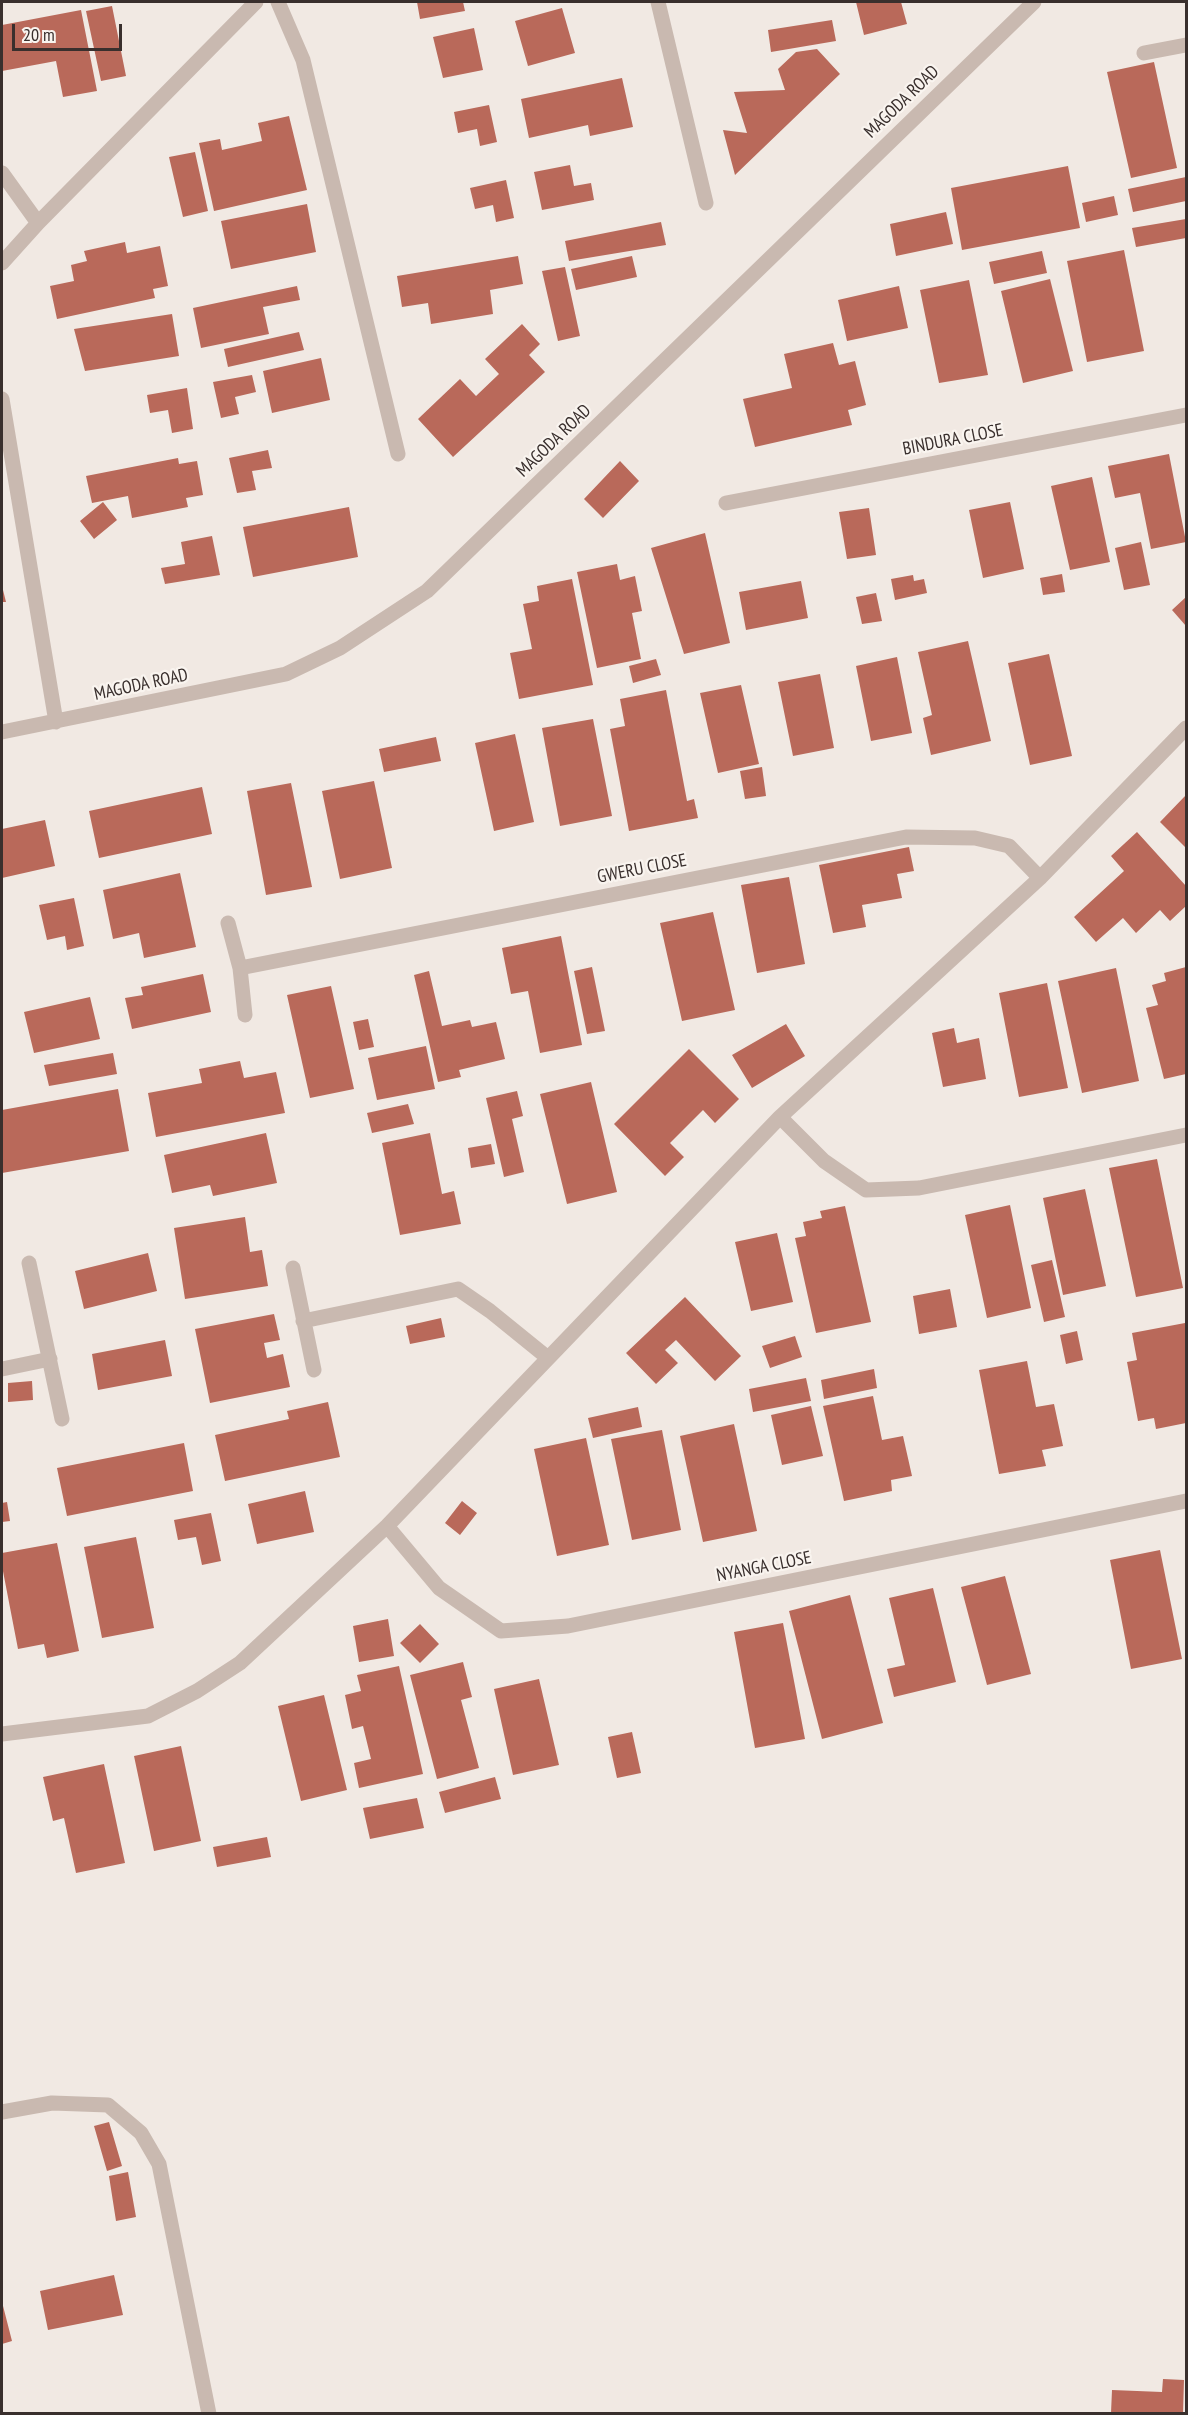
<!DOCTYPE html>
<style>
body{margin:0}
#map{position:relative;width:1188px;height:2415px;overflow:hidden;background:#f1e9e3;font-family:"PT Sans Narrow",sans-serif}
canvas{display:block}
.frame{position:absolute;inset:0;border:3px solid #392f2d;pointer-events:none}
.scale{position:absolute;left:12px;top:24px;width:110px;height:27px;box-sizing:border-box;border:3px solid #392f2d;border-top:0;padding-left:8px;font-size:18px;line-height:21px;white-space:nowrap;color:#392f2d;-webkit-text-stroke:4px #f9f4ef;paint-order:stroke}
</style>
<div id="map">
<canvas width="1188" height="2415"></canvas>
<div class="frame"></div>
<div class="scale">20 m</div>
</div>
<script>
const ctx = document.querySelector('canvas').getContext('2d');
ctx.lineJoin = 'round';
function fill(path, color) { ctx.fillStyle = color; ctx.fill(path, 'evenodd'); }
function strokePath(path, color, width, dash) { ctx.strokeStyle = color; ctx.lineWidth = width; ctx.lineCap = dash ? 'butt' : 'round'; ctx.setLineDash(dash || []); ctx.stroke(path); }
function write(font, color, halo, rows, align = 'center') {
  ctx.font = font + ' "PT Sans Narrow",sans-serif'; ctx.lineWidth = 4.5; ctx.setLineDash([]); ctx.textBaseline = 'middle'; ctx.strokeStyle = halo; ctx.fillStyle = color; for (const [text, x, y, turn = 0] of rows) {
    ctx.save(); ctx.translate(x, y); ctx.rotate((+turn || 0) * Math.PI / 180); ctx.textAlign = isNaN(turn) ? turn : align; if (halo) ctx.strokeText(text, 0, 0); ctx.fillText(text, 0, 0); ctx.restore();
  }
}
const building = new Path2D(`
 M417 2H463L465 11 420 19Z
 M856 2H901L907 24 864 35Z
 M112 6 126 76 101 81 86 11Z
 M562 8 575 53 528 66 515 21Z
 M81 10 97 91 63 97 56 61 2 71V25Z
 M832 20 836 41 771 52 768 30Z
 M474 28 483 70 443 78 433 37Z
 M817 49 840 74 735 175 723 130 747 133 734 92 785 90 778 69 796 52Z
 M1154 62 1177 168 1131 178 1107 72Z
 M622 78 633 127 590 136 588 125 529 138 521 99Z
 M489 105 497 142 480 146 477 129 458 133 454 112Z
 M289 116 307 190 214 211 199 143 220 139 222 150 262 141 258 123Z
 M195 152 208 211 183 217 169 157Z
 M570 165 574 186 591 183 594 200 542 210 534 172Z
 M1068 166 1080 228 962 250 951 188Z
 M1186 177V201L1133 212 1128 189Z
 M506 180 514 218 496 222 493 205 475 209 470 188Z
 M1114 196 1118 215 1086 222 1082 203Z
 M307 204 316 252 231 269 221 221Z
 M946 212 953 244 896 256 890 224Z
 M1186 219V238L1136 247 1132 228Z
 M661 222 666 245 569 261 565 241Z
 M125 242 127 253 160 246 168 286 153 289 155 298 57 319 50 286 74 281 71 265 87 261 84 251Z
 M1124 250 1144 351 1087 362 1067 261Z
 M1042 251 1047 273 994 284 989 262Z
 M518 256 523 284 490 290 493 314 431 324 428 303 402 307 397 276Z
 M632 256 637 277 576 290 571 269Z
 M565 267 580 336 558 341 542 271Z
 M1050 279 1073 371 1023 383 1001 291Z
 M969 280 988 375 939 383 920 290Z
 M297 286 300 300 263 307 269 334 201 348 193 308Z
 M899 286 908 328 847 341 838 300Z
 M172 314 179 356 85 371 74 329Z
 M522 324 540 344 529 355 545 372 453 457 418 419 460 379 476 396 499 374 485 359Z
 M299 332 304 350 228 367 224 349Z
 M833 343 839 365 855 361 866 405 848 410 852 425 755 447 743 399 792 388 784 354Z
 M321 358 330 400 272 413 263 371Z
 M252 375 256 392 235 397 239 414 221 418 213 382Z
 M187 388 193 429 172 433 168 410 150 413 147 395Z
 M268 450 272 468 252 471 256 490 237 493 229 458Z
 M1169 454 1186 542 1151 549 1140 493 1115 498 1108 466Z
 M178 458 179 464 197 461 203 495 186 498 188 507 132 518 128 496 92 503 86 476Z
 M620 461 639 481 603 518 584 499Z
 M1092 477 1110 562 1070 570 1051 486Z
 M103 502 117 520 94 539 80 521Z
 M1010 502 1024 569 983 578 969 510Z
 M349 507 358 557 253 577 243 527Z
 M869 508 876 555 847 559 839 512Z
 M705 533 730 643 684 654 651 548Z
 M212 536 220 575 165 584 161 568 185 564 181 542Z
 M1141 542 1150 585 1124 590 1115 548Z
 M617 564 620 580 635 576 642 611 632 613 641 659 597 668 577 572Z
 M1062 574 1065 592 1043 595 1040 578Z
 M913 575 914 581 924 579 927 593 895 600 891 579Z
 M572 579 593 685 519 699 510 653 532 649 523 604 539 601 537 586Z
 M801 581 808 618 746 630 739 592Z
 M2 586 6 602H2Z
 M876 593 882 621 862 624 856 597Z
 M1186 597V626L1172 610Z
 M968 641 991 741 931 755 923 718 932 715 918 652Z
 M1049 654 1072 756 1030 765 1008 663Z
 M897 657 912 733 871 741 856 666Z
 M656 659 661 675 633 683 629 666Z
 M820 674 834 748 793 756 778 682Z
 M741 685 759 764 718 773 700 693Z
 M666 690 687 801 694 799 698 818 629 831 610 729 625 726 620 699Z
 M593 719 612 816 560 826 542 728Z
 M515 734 534 822 494 831 475 743Z
 M436 737 441 761 384 772 379 749Z
 M762 767 766 796 745 799 740 771Z
 M374 781 392 868 340 879 322 791Z
 M291 783 312 887 266 895 247 791Z
 M202 787 212 834 99 858 89 811Z
 M1186 795V848L1160 822Z
 M45 820 55 866 2 878V829Z
 M1137 832 1186 886V906L1170 921 1160 910 1136 933 1123 918 1096 942 1074 917 1124 871 1111 856Z
 M909 847 914 871 897 874 902 898 862 905 866 927 833 933 819 865Z
 M180 873 196 947 144 958 139 933 113 939 103 890Z
 M789 877 805 964 757 973 741 885Z
 M74 898 84 946 67 950 65 936 47 940 39 905Z
 M713 912 735 1010 682 1021 660 923Z
 M561 936 582 1045 540 1053 528 991 511 994 502 948Z
 M592 967 605 1031 587 1034 574 971Z
 M1186 967V1074L1164 1079 1146 1008 1158 1005 1152 985 1166 981 1164 973Z
 M1116 968 1139 1081 1082 1093 1058 981Z
 M429 971 442 1026 470 1020 472 1027 496 1022 505 1059 459 1070 461 1077 438 1082 414 975Z
 M203 974 211 1012 132 1029 125 998 143 995 141 987Z
 M1047 983 1068 1088 1019 1097 999 993Z
 M331 986 354 1089 310 1098 287 995Z
 M90 997 100 1039 34 1053 24 1012Z
 M368 1019 374 1047 359 1050 353 1022Z
 M786 1024 805 1056 752 1088 732 1055Z
 M954 1028 957 1043 979 1038 986 1079 943 1087 932 1033Z
 M426 1046 435 1089 377 1100 368 1058Z
 M689 1049 739 1099 715 1123 703 1110 670 1143 684 1157 665 1176 614 1124Z
 M113 1053 117 1074 49 1086 44 1065Z
 M240 1061 244 1078 276 1072 285 1113 156 1137 148 1093 202 1083 199 1069Z
 M591 1082 617 1192 567 1204 540 1094Z
 M118 1089 129 1151 2 1173V1110Z
 M517 1091 523 1116 512 1119 524 1172 504 1177 486 1098Z
 M408 1104 414 1124 372 1133 367 1113Z
 M266 1133 277 1183 213 1196 210 1185 172 1193 164 1155Z
 M430 1133 442 1194 454 1191 461 1224 400 1235 382 1143Z
 M491 1144 495 1164 471 1168 468 1148Z
 M1157 1159 1183 1288 1136 1297 1109 1168Z
 M1085 1189 1106 1286 1063 1295 1043 1198Z
 M1010 1205 1031 1308 987 1318 965 1215Z
 M845 1206 871 1322 816 1333 795 1238 806 1236 803 1222 822 1218 820 1211Z
 M245 1217 250 1252 262 1250 268 1286 185 1299 174 1228Z
 M777 1233 793 1302 751 1311 735 1242Z
 M148 1253 157 1291 84 1309 75 1271Z
 M1052 1260 1065 1317 1044 1322 1031 1265Z
 M950 1289 957 1327 919 1334 913 1296Z
 M685 1297 741 1356 715 1381 676 1340 665 1350 678 1363 656 1384 626 1353Z
 M274 1314 280 1340 264 1343 267 1358 283 1354 290 1387 210 1403 195 1329Z
 M441 1318 445 1337 410 1344 406 1326Z
 M1185 1323 1186 1334V1423L1156 1429 1154 1418 1138 1421 1127 1362 1137 1360 1132 1333Z
 M1077 1331 1083 1360 1066 1364 1060 1335Z
 M795 1336 802 1357 770 1368 762 1346Z
 M165 1340 172 1376 98 1390 92 1354Z
 M1027 1361 1036 1407 1054 1404 1063 1446 1042 1450 1046 1466 999 1474 979 1370Z
 M874 1369 877 1388 824 1399 821 1380Z
 M806 1378 811 1401 753 1412 749 1389Z
 M32 1381 33 1400 8 1402V1383Z
 M873 1396 882 1440 903 1436 912 1476 891 1480 892 1491 844 1501 823 1406Z
 M328 1402 340 1457 225 1481 215 1435 289 1419 287 1411Z
 M811 1406 823 1456 782 1465 771 1415Z
 M638 1407 642 1427 593 1438 588 1418Z
 M734 1424 757 1531 703 1542 680 1436Z
 M662 1430 681 1530 632 1540 611 1439Z
 M586 1438 609 1545 557 1556 534 1449Z
 M184 1443 193 1491 67 1516 57 1468Z
 M305 1491 314 1532 257 1544 248 1504Z
 M462 1501 477 1513 460 1535 445 1523Z
 M7 1502 10 1521 2 1522V1503Z
 M211 1513 221 1561 202 1565 196 1537 178 1540 174 1520Z
 M136 1537 154 1628 102 1638 84 1547Z
 M57 1543 79 1651 47 1658 44 1644 18 1649 2 1566V1553Z
 M1160 1550 1182 1659 1131 1669 1110 1560Z
 M1005 1576 1031 1674 987 1685 961 1587Z
 M933 1588 956 1682 894 1697 887 1669 905 1665 889 1598Z
 M850 1595 883 1723 822 1739 789 1611Z
 M388 1619 394 1656 359 1662 353 1626Z
 M783 1623 805 1739 755 1748 734 1632Z
 M420 1624 439 1644 420 1663 400 1643Z
 M463 1662 472 1697 461 1700 479 1768 437 1779 410 1675Z
 M399 1666 423 1774 359 1788 354 1763 371 1759 363 1726 352 1729 345 1695 361 1691 357 1675Z
 M539 1679 559 1765 513 1775 494 1689Z
 M324 1695 347 1790 301 1801 278 1706Z
 M632 1732 641 1773 617 1778 608 1737Z
 M181 1746 201 1841 154 1851 134 1756Z
 M104 1764 125 1863 76 1873 64 1818 53 1821 43 1777Z
 M495 1777 501 1799 445 1813 439 1792Z
 M417 1798 424 1828 370 1839 363 1808Z
 M267 1837 271 1857 217 1867 213 1847Z
 M109 2122 122 2166 107 2171 94 2126Z
 M128 2172 136 2217 116 2221 109 2176Z
 M114 2275 123 2315 48 2330 40 2291Z
 M2 2302 12 2341 2 2344Z
 M1163 2379 1184 2380 1183 2414 1111 2413 1112 2390 1162 2392Z`);
const minor = new Path2D(`
 M278 2 303 60 398 454
 M658 2 706 203
 M1144 53 1186 45
 M2 173 38 223
 M2 263 38 223 256 2
 M2 399 56 722
 M726 503 1186 415
 M2 732 286 674 340 648 427 591 1034 2
 M228 923 240 968 245 1015
 M240 968 906 837 975 838 1009 846 1040 878
 M780 1117 824 1161 866 1190 919 1188 1186 1135
 M29 1263 62 1419
 M293 1268 314 1370
 M303 1321 458 1289 490 1311 548 1358
 M2 1369 50 1359
 M387 1526 439 1588 501 1631 568 1626 1186 1501
 M2 1734 148 1716 197 1691 240 1663 387 1526 780 1117 1040 878 1186 728
 M2 2112 52 2103 108 2105 141 2133 159 2164 209 2414`);
const streetNames = [
 ["MAGODA ROAD",902,102,-44],
 ["BINDURA CLOSE",953,440,-11],
 ["MAGODA ROAD",554,441,-44],
 ["MAGODA ROAD",141,685,-12],
 ["GWERU CLOSE",642,869,-11],
 ["NYANGA CLOSE",764,1567,-11]
];
fill(building, '#b9695a');
strokePath(minor, '#c9b9b0', 15);
write('18px', '#392f2d', '#f9f4ef', streetNames);
</script>
